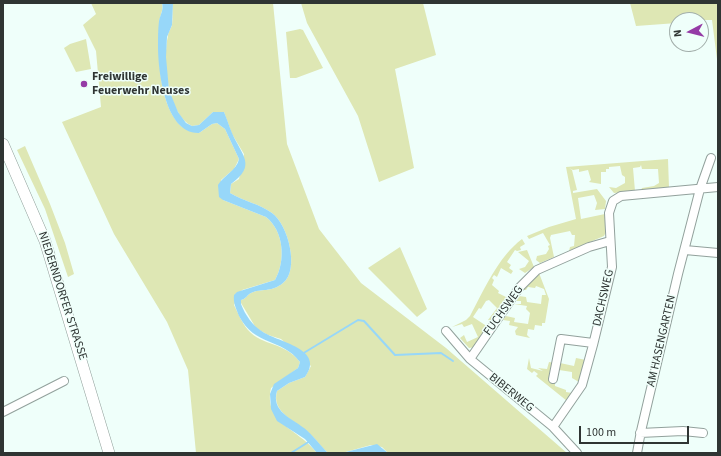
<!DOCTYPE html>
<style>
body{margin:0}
#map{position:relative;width:721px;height:456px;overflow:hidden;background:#effffa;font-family:"Source Sans 3",sans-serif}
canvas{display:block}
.frame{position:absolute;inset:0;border:4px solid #2f3533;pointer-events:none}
.north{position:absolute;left:669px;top:12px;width:40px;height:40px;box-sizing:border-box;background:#effffa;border:1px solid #a2aeaa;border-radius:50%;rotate:263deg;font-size:11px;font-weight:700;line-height:16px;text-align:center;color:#2f3533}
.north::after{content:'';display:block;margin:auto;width:14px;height:18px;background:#953ba6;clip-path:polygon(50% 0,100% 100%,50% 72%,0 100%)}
.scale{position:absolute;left:579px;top:426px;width:110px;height:18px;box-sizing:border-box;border:2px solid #2f3533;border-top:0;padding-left:5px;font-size:12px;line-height:14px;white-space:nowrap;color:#2f3533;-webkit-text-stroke:3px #effffa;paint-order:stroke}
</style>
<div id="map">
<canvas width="721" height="456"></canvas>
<div class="frame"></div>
<div class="north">N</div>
<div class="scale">100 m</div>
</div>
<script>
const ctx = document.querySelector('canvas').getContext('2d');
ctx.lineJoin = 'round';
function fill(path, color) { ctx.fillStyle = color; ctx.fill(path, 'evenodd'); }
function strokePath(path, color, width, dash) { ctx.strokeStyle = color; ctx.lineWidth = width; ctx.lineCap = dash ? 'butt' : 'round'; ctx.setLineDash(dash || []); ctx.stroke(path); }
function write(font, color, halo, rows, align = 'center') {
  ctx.font = font + ' "Source Sans 3",sans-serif'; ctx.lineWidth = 3; ctx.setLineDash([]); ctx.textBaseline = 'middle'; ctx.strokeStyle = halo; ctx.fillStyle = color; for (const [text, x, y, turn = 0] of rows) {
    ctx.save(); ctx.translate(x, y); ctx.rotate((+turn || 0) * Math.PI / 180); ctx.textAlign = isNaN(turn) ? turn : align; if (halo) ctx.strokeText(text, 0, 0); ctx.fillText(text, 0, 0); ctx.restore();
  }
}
const green = new Path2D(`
 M91 3H162C164 10 159 17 159 24 159 54 157 101 180 125 184 129 193 131 199 133L212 124 217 123 225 129 239 159 234 169 221 180 223 200 266 217C284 231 286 261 275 280L242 290 234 305C238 313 242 323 248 330 262 346 285 342 300 362L298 368 271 388C263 423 299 429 317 453H196L188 370 167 322 114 234 62 122 101 107 96 51 83 25 96 14Z
 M173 3H273L287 144 319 229 361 283 446 348 567 453H388L382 447 371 445 342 453H328C321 447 316 439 309 433 296 421 271 413 277 391L289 383 305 377 311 366 281 339 268 335 256 328 241 303V300C246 299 247 295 251 293 261 288 271 293 283 283 300 270 288 224 272 213 260 204 243 201 230 193L231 184 239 179 244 154 232 134 224 112H213L199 125 192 126C168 115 162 60 168 36 168 32 171 29 172 25 173 18 172 10 173 3Z
 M301 3H423L436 55 395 69 414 168 379 182 358 116 307 23Z
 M630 3H718V67L712 20H677V23L636 26Z
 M300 29 303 30 323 68 296 78H290L286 32Z
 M86 39 91 69 76 72 64 48 70 44Z
 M25 146 50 204 65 243 74 274 68 277 45 209 17 150Z
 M668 159 669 188 641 190 642 188 654 186 659 183 658 169H642L641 165 640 167 633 168 635 191 614 193 609 187 616 188 625 183V177L622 175 620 166 609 167V169H606V172H601V184L589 182 591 180 588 170 579 172V169L573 170 569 168 572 170 577 190 573 191V193L597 189 606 201 605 209 595 210 597 203 594 195 578 198 581 219 605 214 606 232 604 236 569 251 570 247 574 246 575 235H572L570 231 551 235 550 238 554 257 540 263 536 260 537 256 546 254 549 249 548 246 550 245 543 233 529 239 527 236 549 227 576 219 566 167Z
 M522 239 525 244 520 247 521 250 517 251 515 250 507 262 511 265 509 268 513 271 511 274 501 268 497 277 494 275 492 278 494 280 492 285 499 291 498 293 508 298 492 322 488 320 497 308 489 300 486 301 481 309 479 308 473 317 488 327 475 347 469 348 460 338 464 335 467 342 478 337 472 324 464 327 462 324 452 327 466 320 470 316C484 290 498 257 522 239Z
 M400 247 427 309 417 317 368 268Z
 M527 250 534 267 525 273 519 269 525 267 529 261 518 252Z
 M539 273 549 299 545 323H542V326L535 325 534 330 528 329 527 335 530 338 516 335 515 331 518 327 509 325 510 321 503 320 506 316 515 318 514 322 528 324 530 313 526 309 527 306 514 304H521V301H516L519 296 526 297 527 302 541 304 542 295H546L544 289 536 286 535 288 528 287 526 290H523Z
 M529 358 531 368 543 371 547 370 543 371 538 368 547 369 549 362 554 363 555 386 566 390V392L572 393 567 401 536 376 538 374 534 371 532 373 527 369Z
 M576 358 586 360 579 382 572 378V372L559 370 560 363 574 366Z`);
const water = new Path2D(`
 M162 3H173L172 25 167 37 166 57 169 90 178 112 186 123 192 126 199 125 213 112H224C227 119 229 126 232 133 242 156 257 165 231 184L230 193C243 201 260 204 272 213 288 224 300 270 283 283 271 293 261 288 251 293 247 295 246 299 241 300V304C245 315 253 326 263 332 278 342 326 349 305 377L289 383 277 391C271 411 291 418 304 428 313 435 320 445 328 453H317L305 439 277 421 271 409 270 394 274 384 298 368 300 362C281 337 255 347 239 316 236 308 233 303 234 295L237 292 275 280C286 261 284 231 266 217L223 200 219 197 218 185C223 176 237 170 239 159L225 129 217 123 212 124 199 133C165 134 158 71 158 46 158 38 158 29 159 21 160 15 164 10 162 3Z
 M377 444 388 453 373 452 342 453Z`);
const stream = new Path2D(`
 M302 354 358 320 364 321 395 355 441 353 453 361
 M291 453 310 441`);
const street = new Path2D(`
 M685 250 718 253
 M446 331 470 359 553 427 577 453
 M470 359 519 288 537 270 589 247 610 241
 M553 379 561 339 593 343
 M3 412 64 381
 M553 427 582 385 593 345 612 267 609 213 613 201 621 196 718 187
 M640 433 683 431 703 433
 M637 453 641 431 678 274 700 189 711 158`);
const secondary = new Path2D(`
 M3 144 45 241 109 453`);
const markers = [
 [84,84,4,"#953ba6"]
];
const poiNames = [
 ["Freiwillige",92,77],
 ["Feuerwehr Neuses",92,91]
];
const streetNames = [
 ["NIEDERNDORFER STRASSE",62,296,72],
 ["DACHSWEG",604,298,-77],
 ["FUCHSWEG",504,311,-54],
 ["AM HASENGARTEN",662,341,-77],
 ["BIBERWEG",511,393,39]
];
fill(green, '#dee7b4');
fill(water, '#97d7f9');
strokePath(stream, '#97d7f9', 2);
strokePath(street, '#92a19c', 10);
strokePath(secondary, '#92a19c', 12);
strokePath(street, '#fff', 8);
strokePath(secondary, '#fff', 11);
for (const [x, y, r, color] of markers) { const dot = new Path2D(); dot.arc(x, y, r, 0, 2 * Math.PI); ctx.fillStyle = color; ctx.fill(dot); strokePath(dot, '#effffa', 1.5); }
write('bold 12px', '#2f3533', '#effffa', poiNames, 'left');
write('12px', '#2f3533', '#effffa', streetNames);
</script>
